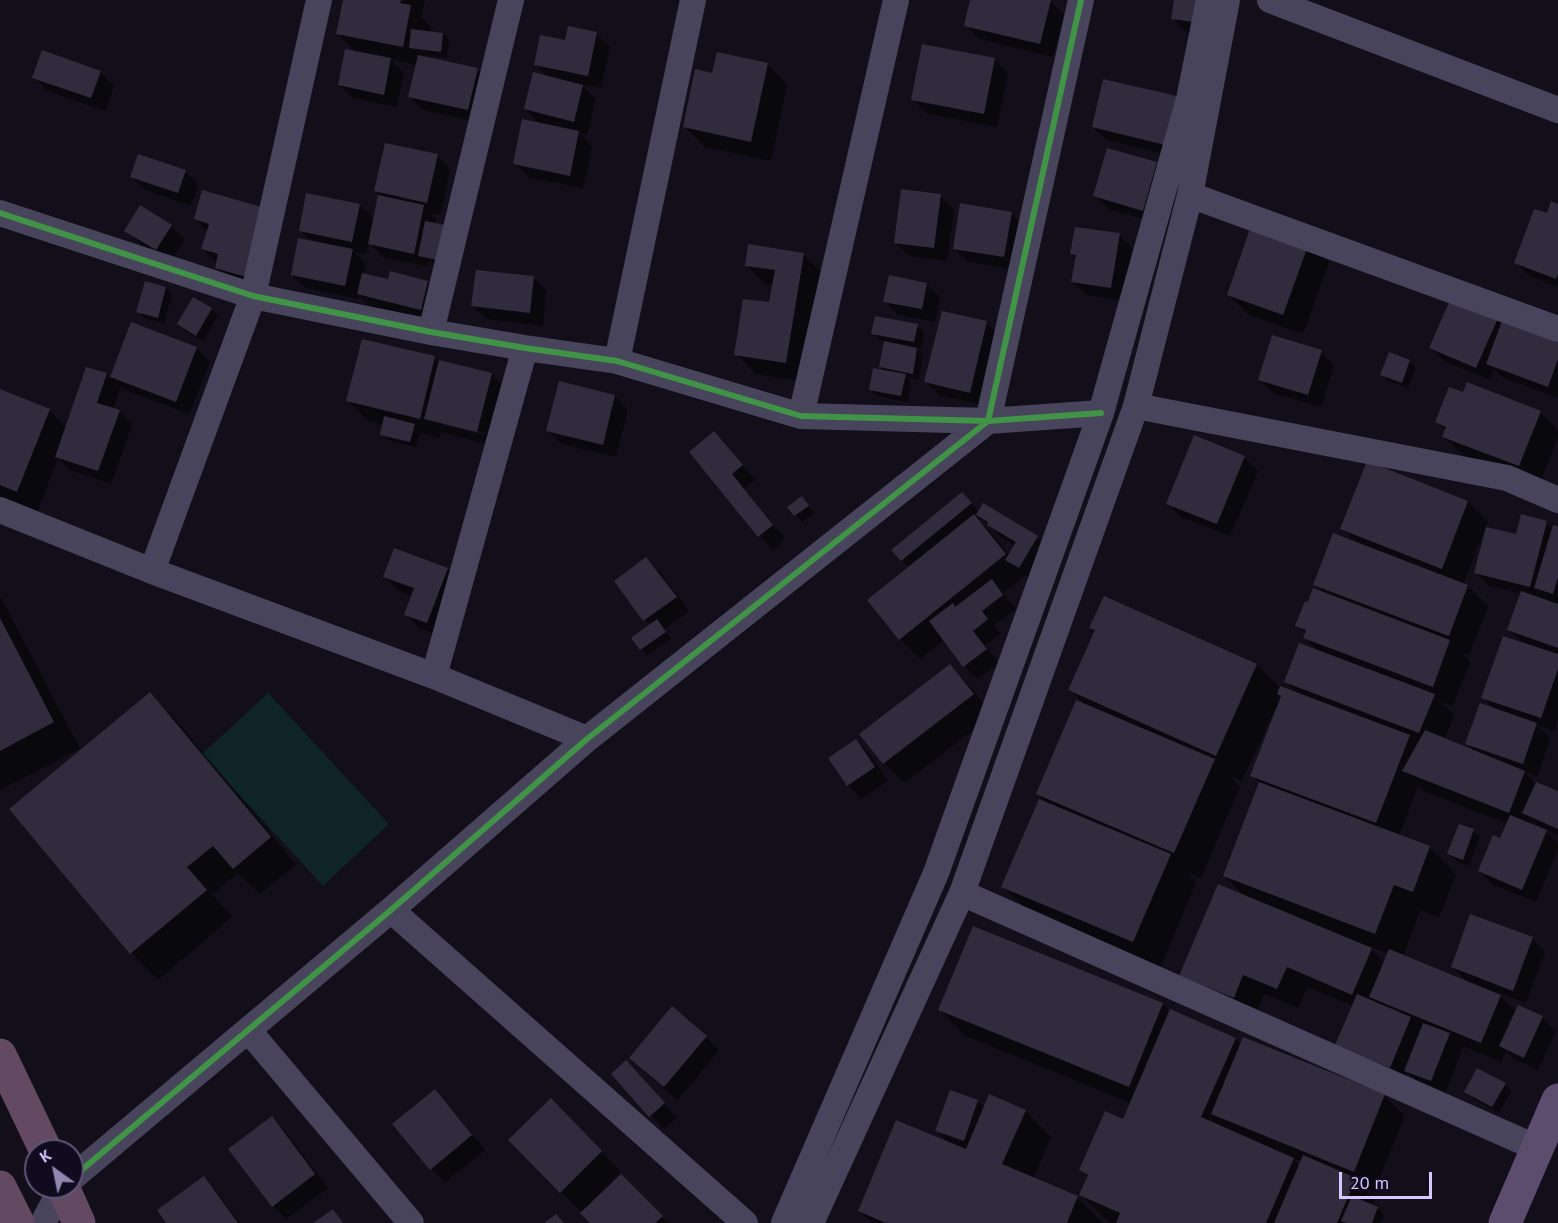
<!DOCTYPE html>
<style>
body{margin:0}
#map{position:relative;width:1558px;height:1223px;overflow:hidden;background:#120f1a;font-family:"PT Sans",sans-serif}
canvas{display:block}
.north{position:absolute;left:24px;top:1139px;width:60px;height:60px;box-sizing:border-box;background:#100b1e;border:2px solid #5e5778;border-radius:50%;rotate:327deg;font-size:16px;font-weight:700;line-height:24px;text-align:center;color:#d3c8ff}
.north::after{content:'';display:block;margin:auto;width:21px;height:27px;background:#8f87af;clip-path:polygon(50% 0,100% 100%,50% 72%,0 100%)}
.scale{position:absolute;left:1339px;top:1172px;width:93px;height:27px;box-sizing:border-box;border:3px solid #d3c8ff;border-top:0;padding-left:8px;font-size:18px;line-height:21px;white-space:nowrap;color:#d3c8ff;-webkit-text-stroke:4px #100b1e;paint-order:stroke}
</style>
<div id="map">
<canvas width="1558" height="1223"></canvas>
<div class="north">K</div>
<div class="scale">20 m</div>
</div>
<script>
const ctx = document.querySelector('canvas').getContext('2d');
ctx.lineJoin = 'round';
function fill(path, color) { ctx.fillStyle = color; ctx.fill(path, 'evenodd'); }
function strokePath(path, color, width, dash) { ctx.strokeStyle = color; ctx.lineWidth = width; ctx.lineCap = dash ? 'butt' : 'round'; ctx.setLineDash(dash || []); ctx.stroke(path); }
const green = new Path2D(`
 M268 693 389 824 323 886 202 754Z`);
const shadow = new Path2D(`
 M344 0H425L421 17 431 27 430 32 443 34 449 40 447 58 425 55V58L477 69 490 83 481 123 423 110 410 97 417 65 391 60 404 73 397 107 353 98 339 85 356 52 338 34Z
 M971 0H1045L1050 1 1064 15 1053 57 979 39 965 25Z
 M1176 0 1214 36 1186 32 1173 18Z
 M596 34 610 47 601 88 580 84 596 99 587 135 578 132 592 146 583 188 528 177 515 163 541 125 525 109 549 77 535 64 566 42Z
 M994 59 1008 73 997 127 926 113 913 99Z
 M767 64 787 85 771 161 705 147 684 126 714 75Z
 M100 72 114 86 105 111 47 91 34 77Z
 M1104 81 1179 158 1107 140 1093 127Z
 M1108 150 1157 164 1170 177 1157 223 1108 209 1095 196Z
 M437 155 450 169 440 215 430 213 437 220 436 225 444 266 428 262 427 266 383 257 368 242 366 254 354 252 366 264 363 275 389 281 427 282 441 296 434 323 372 307 359 295V299L306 288 292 275 312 242 301 231 360 205 375 220 380 195 376 191Z
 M185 171 198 185 191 206 145 190 132 177Z
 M940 196 954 209 947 261 909 256 895 242Z
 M1558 205V287L1529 276 1516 263Z
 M140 207 171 226 185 240 170 263 140 244 126 230Z
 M265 209 259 289 230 281 216 267 217 263 203 249 208 232 195 219Z
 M1011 213 1025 227 1017 270 968 262 955 249Z
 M1119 235 1132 248 1124 301 1086 295 1073 282 1077 259 1072 253Z
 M1309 241 1329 262 1303 334 1249 315 1229 295Z
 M803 254 823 274 806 382 756 374 736 354 771 304 774 286 767 285 746 265Z
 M533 277 546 291 543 326 486 319 473 306Z
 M146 283 166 288 172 295 164 323 144 318 138 311Z
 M926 284 940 297 935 322 898 315 885 302Z
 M211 309 218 315 203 341 185 331 179 324Z
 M1497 319 1503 325 1558 344V398L1502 377 1494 370 1490 380 1444 361 1431 348Z
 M986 323 1000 336 984 405 939 395 926 382Z
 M132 324 196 348 210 362 189 414 125 390 121 386 113 409 119 411 132 425 111 484 70 470 58 458 38 511 0 496V393L49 410 67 428 106 375 110 379Z
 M917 326 924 332 921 348 914 347 923 355 919 380 907 377 911 382 907 402 877 396 870 389 885 372 880 367 885 341 879 340 873 334Z
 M1321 352 1334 365 1321 407 1273 393 1259 379Z
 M434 357 440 363 492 375 505 388 490 445 441 432 440 438 420 433 416 447 388 440 382 434 384 425 368 421 348 401ZM443 422 485 433 484 435 443 425Z
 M1409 361 1416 367 1408 388 1388 381 1382 374Z
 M615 396 628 410 616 457 561 444 548 431Z
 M1540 412 1558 430V437L1539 485 1464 456 1443 436 1446 431 1436 422Z
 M714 433 728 447 755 480 744 489 785 539 773 550 760 536 691 452Z
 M1244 457 1258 471 1230 536 1181 517 1168 503Z
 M962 494 979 512 1037 537 1051 550 1033 580 1025 575 1003 593 1016 609 994 625 1001 634 985 645 999 663 978 679 964 666 945 639 920 659 900 639 909 568 902 560ZM982 519 1002 538 1015 546 1010 555 994 536 980 521Z
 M801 498 814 513 802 522 789 507Z
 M1468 502 1488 522 1486 528 1517 536 1546 522 1553 529 1558 528V720L1554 731 1537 725 1550 738 1537 777 1524 772 1536 784 1558 793V835L1544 829 1558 843V849L1536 902 1493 885 1479 871 1501 840 1508 824 1424 791 1418 785 1399 836 1430 848 1456 874 1439 917 1420 910 1403 956 1468 982 1452 967 1532 938 1545 952 1526 1003 1496 992 1516 1012 1542 1018 1556 1031 1538 1070 1514 1059 1506 1051 1501 1062 1463 1046 1445 1094 1419 1084 1407 1072 1403 1081 1350 1059 1354 1006 1307 987 1298 1008 1264 994 1254 1018 1181 976 1246 897 1224 876 1260 783 1252 775 1276 712 1274 711 1242 781 1230 776 1240 786 1201 878 1187 872 1196 882 1160 968 1029 913 1003 887 1047 804 1038 794 1085 705 1070 690 1095 632 1091 628 1105 598 1257 665 1281 689 1299 695 1286 682 1319 652 1305 638 1306 635 1297 626 1309 604 1325 594 1315 584 1358 545 1342 528ZM1485 530 1487 531 1476 573 1489 586 1522 594 1509 630 1523 644 1483 697 1496 711 1467 744 1476 753 1444 740 1454 715 1440 701 1453 706 1470 661 1460 652 1469 655 1488 606 1468 586 1463 584ZM1533 822 1540 829 1532 826ZM1368 946 1389 954 1385 963Z
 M646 559 660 572 689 611 664 629 671 639 647 655 641 649 650 625 616 581Z
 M447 569 461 583 441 636 419 628 406 614 413 596 398 590 385 577Z
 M0 596 80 749 0 790Z
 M950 666 970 686 993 715 904 783 884 763Z
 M150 694 176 720 296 864 260 894 238 873 212 894 232 917 158 980 132 953 11 809Z
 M856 741 870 754 888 781 861 799 848 785Z
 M1460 826 1473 831 1480 837 1469 866 1455 860 1448 854Z
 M1162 1004 1171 1012 1235 1039 1241 1045 1244 1039 1384 1096 1405 1116 1374 1191 1362 1186 1375 1200 1373 1206 1378 1208 1384 1215 1380 1223H1112L1108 1221 1081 1195 1088 1178 1080 1170 1123 1121 1131 1103 966 1036 940 1010ZM1292 1158 1302 1161 1300 1165Z
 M706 1037 719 1050 678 1100 644 1071 631 1058Z
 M1478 1070 1505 1084 1512 1091 1499 1113 1472 1098 1466 1092Z
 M613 1074 639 1075 677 1118 664 1129Z
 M435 1091 448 1105 485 1150 445 1182 432 1169 395 1124Z
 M551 1101 621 1172 611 1182 613 1184 621 1176 668 1223H592L510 1140Z
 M977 1101 985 1108 1025 1111 1051 1137 1033 1179 1077 1198 1103 1223H872L859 1211 950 1144 937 1131Z
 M272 1118 285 1131 328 1188 286 1219 273 1206Z
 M204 1178 217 1192 240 1223H168Z`);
const building = new Path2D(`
 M343 0H401L400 3 411 5 403 47 336 34Z
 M970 0H1051L1040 44 964 26Z
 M1174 0H1205L1201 23 1171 19Z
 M568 26 597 32 588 76 534 65 540 35 565 40Z
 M411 29 443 33 441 52 409 48Z
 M922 44 995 58 984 114 911 100Z
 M345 49 391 58 384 95 338 85Z
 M42 50 101 71 91 98 32 78Z
 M717 52 768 63 751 142 683 127 695 69 712 73Z
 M418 55 478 68 468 110 408 97Z
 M533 72 583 85 574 122 524 109Z
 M1103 79 1177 96 1165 145 1092 127Z
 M522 119 579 131 570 176 513 164Z
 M385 143 438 154 427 203 374 191Z
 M1107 148 1157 162 1143 211 1093 196Z
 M138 154 186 170 178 193 130 177Z
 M901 189 941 194 934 248 894 243Z
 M202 190 265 208 246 277 215 268 218 254 201 249 209 224 194 219Z
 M306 193 360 204 352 242 299 231Z
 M378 195 424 205 414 254 368 244Z
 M1551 201 1558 204V274L1556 279 1514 263 1534 209 1547 213Z
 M960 203 1012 212 1004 257 953 249Z
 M140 205 172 225 156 250 124 231Z
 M1253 220 1310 240 1283 315 1227 295Z
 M425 221 445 225 438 260 418 256Z
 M1075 227 1120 233 1111 288 1071 282 1076 255 1070 254Z
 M298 238 353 249 345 286 291 275Z
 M748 244 804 253 786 363 734 355 743 299 769 302 775 270 745 266Z
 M476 270 534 276 530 313 471 306Z
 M390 271 428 281 421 310 357 294 362 273 388 279Z
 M889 275 927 283 922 309 883 302Z
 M145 281 166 287 158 318 136 312Z
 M193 297 212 308 196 336 177 324Z
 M1451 298 1498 318 1476 368 1429 348Z
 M942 311 987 321 970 393 924 382Z
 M875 316 918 324 914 342 871 334Z
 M1502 321 1558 342V359L1548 387 1486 364Z
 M131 322 197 347 176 402 110 377Z
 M1272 335 1322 350 1308 395 1258 380Z
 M362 339 435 356 420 419 346 401Z
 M884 341 917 348 913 374 879 367Z
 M1389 352 1410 360 1402 383 1380 375Z
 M439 360 492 373 477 432 424 419Z
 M86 367 107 373 97 403 120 410 98 471 55 457Z
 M873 368 906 374 901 396 869 390Z
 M559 381 615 395 603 445 546 431Z
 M1467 382 1541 411 1519 466 1442 437 1446 427 1435 422 1449 387 1463 392Z
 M0 389 50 409 17 492 0 485Z
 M384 416 415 424 410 442 380 435Z
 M714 431 743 465 732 474 773 525 758 537 689 452Z
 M1194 435 1245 456 1217 524 1166 504Z
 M1367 461 1468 501 1442 569 1340 529Z
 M962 492 972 503 901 561 891 550Z
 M802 496 809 506 794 516 787 507Z
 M983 503 1038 536 1019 568 1005 560 1016 542 987 525 988 522 976 515Z
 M974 514 1006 554 899 640 867 600Z
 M1521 514 1547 521 1530 587 1474 573 1486 527 1516 534Z
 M1553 525 1558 526V577L1553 594 1534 588Z
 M1333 533 1468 585 1449 636 1313 585Z
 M394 548 448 568 427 623 404 615 414 588 383 577Z
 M646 557 677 597 643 621 614 581Z
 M992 579 1003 595 982 611 988 619 973 631 987 649 963 667 929 621 953 603 955 607Z
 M1313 588 1450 640 1433 687 1303 638 1306 630 1295 626 1305 601 1308 602Z
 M1521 591 1558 604V648L1507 630Z
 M1104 596 1257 664 1216 756 1068 690 1095 630 1089 628Z
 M0 618 54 722 0 751Z
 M657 619 666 632 640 650 631 638Z
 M1503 636 1558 654V669L1541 718 1481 698Z
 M1299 643 1435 694 1419 733 1284 682Z
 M950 664 974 694 883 764 859 734Z
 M1280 686 1410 735 1376 823 1250 776 1281 696 1277 694Z
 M150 692 271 837 233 869 213 846 187 867 207 890 130 954 9 809Z
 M1076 700 1215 759 1174 853 1036 794Z
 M1480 703 1537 723 1523 764 1465 744Z
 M1425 730 1525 771 1509 813 1402 771Z
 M856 739 875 767 847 786 828 758Z
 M1259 782 1430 846 1413 892 1394 885 1375 934 1223 876Z
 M1536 782 1558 791V829L1522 813Z
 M1039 799 1171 854 1133 942 1001 887Z
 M1510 815 1547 830 1522 890 1478 871 1493 835 1500 838Z
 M1459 824 1474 829 1463 860 1447 854Z
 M1218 884 1372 948 1352 995 1287 967 1277 989 1243 975 1234 998 1179 976Z
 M1470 914 1533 937 1513 991 1451 967Z
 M973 926 1163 1003 1129 1087 938 1010Z
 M1389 949 1501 995 1481 1043 1369 997Z
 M1357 994 1411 1017 1390 1068 1335 1045Z
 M1518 1005 1543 1016 1524 1058 1499 1046Z
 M672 1006 707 1036 664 1087 629 1058Z
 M1170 1009 1236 1038 1201 1117 1294 1158 1266 1223H1116L1120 1213 1079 1195 1088 1175 1079 1170 1105 1111 1123 1119Z
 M1423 1023 1450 1033 1431 1081 1404 1071Z
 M1243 1037 1385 1094 1354 1172 1211 1114Z
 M626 1060 665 1103 649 1117 611 1074Z
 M1477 1068 1506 1083 1492 1107 1464 1092Z
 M435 1089 472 1135 430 1170 392 1124Z
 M950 1090 978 1100 964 1141 935 1131Z
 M989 1094 1026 1110 1002 1164 1078 1196 1067 1223H886L858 1211 896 1120 966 1149Z
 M551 1098 602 1151 560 1193 508 1140Z
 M272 1116 315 1174 272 1207 228 1149Z
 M1303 1155 1356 1178 1337 1223H1274Z
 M621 1174 663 1216 655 1223H590L580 1213Z
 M204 1176 238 1223H166L157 1210Z
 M1352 1196 1378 1207 1372 1223H1347L1341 1221Z
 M333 1209 343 1223H313Z
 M556 1214 564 1223H544Z`);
const street = new Path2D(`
 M1270 0 1558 110
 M1190 195 1558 329
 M0 213 253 296 431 332 525 348 617 361 801 416 988 421 1081 0
 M431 332 511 0
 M617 361 693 0
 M1136 406 1507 478 1558 500
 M801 416 896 0
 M0 510 152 571 434 676 587 739
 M152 571 253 296 319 0
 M434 676 525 348
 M962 893 1537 1148
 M391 910 745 1223
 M248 1030 411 1223
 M72 1178 391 910 587 739 988 421 1101 413
 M43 1223 62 1187
 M784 1223 936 873 1101 413 1189 99 1209 0
 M811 1223 962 893 1136 406 1190 195 1227 0`);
const primary = new Path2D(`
 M1505 1223 1558 1100`);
const highway = new Path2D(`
 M0 1055 46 1151
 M0 1187 18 1223
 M63 1187 79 1223`);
const cycleway = new Path2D(`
 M0 213 253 296 431 332 525 348 617 361 801 416 988 421 1081 0
 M72 1178 391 910 587 739 988 421 1101 413`);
fill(green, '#0f2426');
fill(shadow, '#0007');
fill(building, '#302c3d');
strokePath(street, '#47445b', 26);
strokePath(primary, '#5c4c6d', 33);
strokePath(highway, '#634a62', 33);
strokePath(cycleway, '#419447', 6);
</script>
